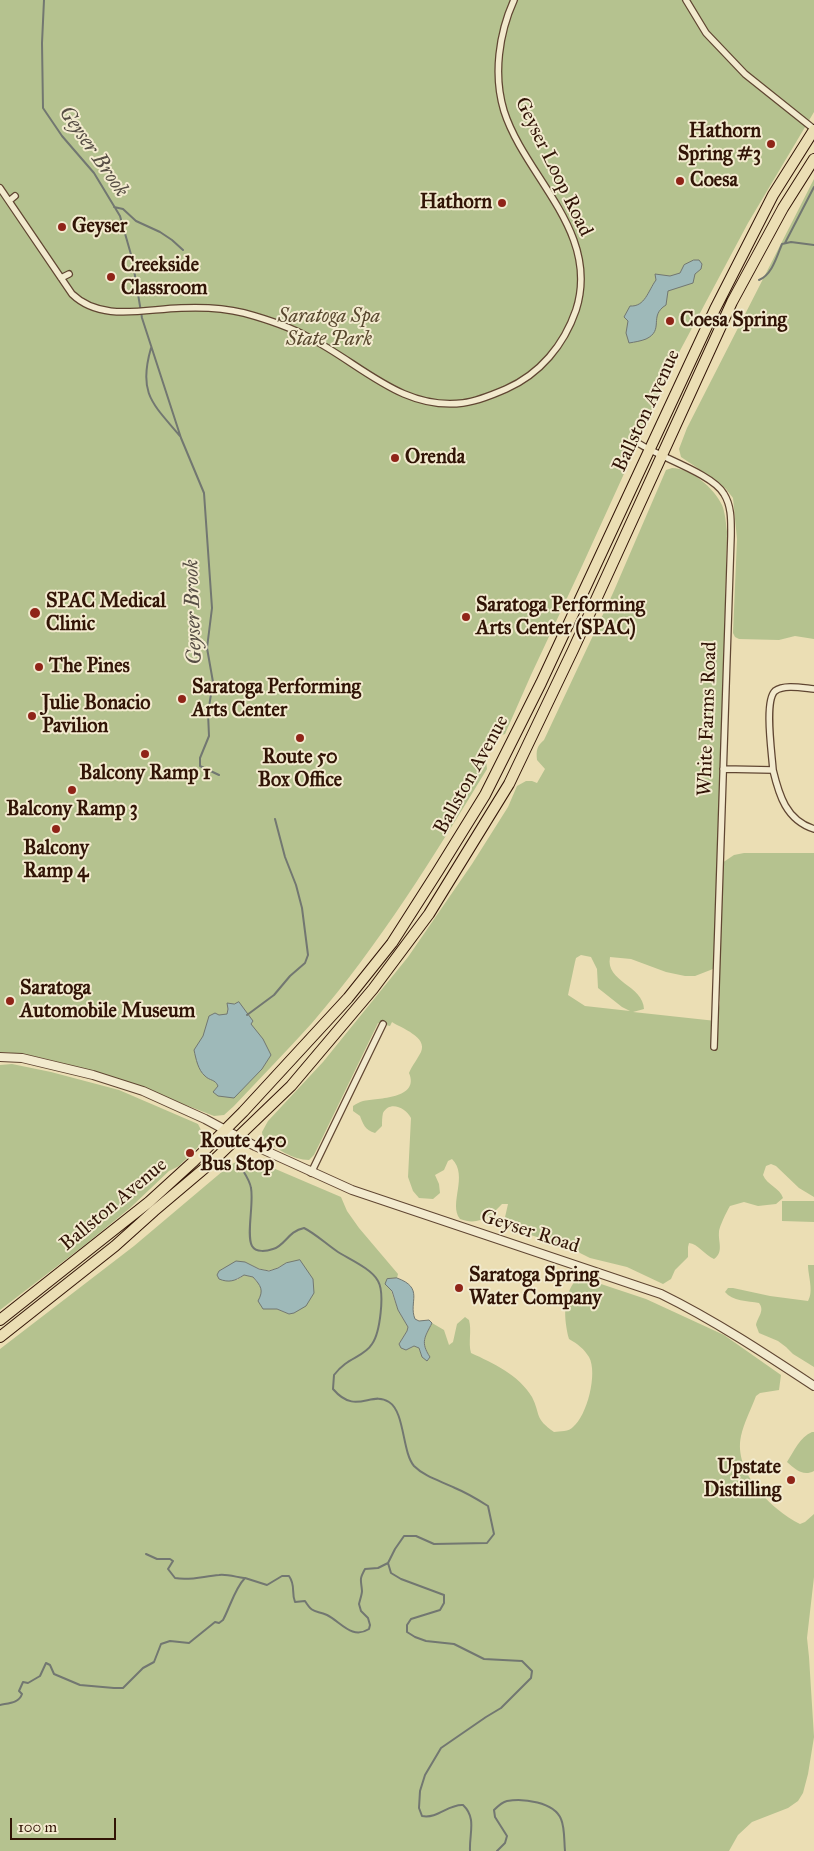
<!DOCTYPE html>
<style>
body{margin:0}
#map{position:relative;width:814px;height:1851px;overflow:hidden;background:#ebdeb4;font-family:"IM FELL Great Primer",serif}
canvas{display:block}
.scale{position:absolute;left:10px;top:1818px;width:106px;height:22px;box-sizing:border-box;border:2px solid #311406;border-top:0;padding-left:6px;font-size:15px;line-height:18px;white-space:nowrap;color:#311406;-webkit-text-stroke:4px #f2eace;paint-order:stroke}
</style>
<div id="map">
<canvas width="814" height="1851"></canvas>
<div class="scale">100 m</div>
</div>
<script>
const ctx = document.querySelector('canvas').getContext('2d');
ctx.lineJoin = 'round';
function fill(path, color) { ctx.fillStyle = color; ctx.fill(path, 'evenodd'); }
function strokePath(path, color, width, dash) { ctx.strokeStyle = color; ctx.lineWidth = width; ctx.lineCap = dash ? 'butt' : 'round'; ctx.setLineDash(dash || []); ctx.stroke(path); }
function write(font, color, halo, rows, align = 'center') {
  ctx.font = font + ' "IM FELL Great Primer",serif'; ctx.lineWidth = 4; ctx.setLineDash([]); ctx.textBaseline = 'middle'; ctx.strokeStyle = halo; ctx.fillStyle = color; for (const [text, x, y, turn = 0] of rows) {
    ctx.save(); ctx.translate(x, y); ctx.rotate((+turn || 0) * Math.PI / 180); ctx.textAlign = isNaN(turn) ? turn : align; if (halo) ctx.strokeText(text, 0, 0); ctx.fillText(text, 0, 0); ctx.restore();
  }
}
const green = new Path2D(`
 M0 0H814V112L748 223 667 375 638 443 582 566 531 675 505 734 492 738 481 754 486 760 487 769C434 856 380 944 312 1023 287 1051 260 1078 234 1106L224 1115 214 1116C170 1099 126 1081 79 1068 53 1060 27 1053 0 1052Z
 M814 179V639L795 636 779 640 739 639 735 637 733 633 737 539 733 498 726 489 711 477 681 457 679 449 687 428Z
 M672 468C691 468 714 488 722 505 725 512 726 523 727 532L720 805 718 810V860L722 863 734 855 744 853H814V1197L799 1188 776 1166 771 1164 766 1166 763 1175C767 1185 780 1188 783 1198L776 1204 758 1206 744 1202 730 1206C727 1211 719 1227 719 1232 718 1242 724 1252 714 1259 705 1255 698 1244 689 1243L688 1247V1257L675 1270 671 1279 663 1284 627 1267 590 1258 580 1253 577 1250 503 1226 508 1204H502C490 1217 478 1226 460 1219 448 1204 469 1176 452 1159L448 1161 444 1170 435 1175 439 1184 440 1193 433 1199 419 1198 413 1191 408 1177 411 1118C406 1108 390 1100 383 1113 382 1117 382 1122 382 1126L375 1133C365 1130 363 1124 360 1116L353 1111V1106C356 1104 359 1102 363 1101 378 1098 420 1099 409 1073 412 1066 418 1058 421 1052 428 1037 401 1028 392 1022L390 1026 378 1023 314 1155 309 1160C293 1160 276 1148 263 1139L262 1132 268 1121 323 1062 408 957 472 864 508 807 517 786 526 781H532L537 783 545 769 537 760C536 750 537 746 544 740L613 593 666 470ZM581 955 591 957 597 969 598 988 622 1007 630 1011 585 1006 568 995 575 962 576 958ZM610 957 631 959 666 972 685 976H695L713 969 718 971 720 1003 716 1021 633 1012 644 1009C643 985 605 982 610 957Z
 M12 1064 51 1072 119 1090 198 1124 203 1134 200 1145 179 1166 169 1171 130 1208 86 1244 0 1310V1065Z
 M252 1159 341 1197 347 1211 359 1228 398 1274 397 1278 387 1279 398 1310 408 1327 407 1331 399 1344 406 1350 414 1346 419 1348 422 1357H430C420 1342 425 1337 432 1323L444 1330 449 1345 453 1342 457 1324 465 1317 469 1320C472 1331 468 1342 471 1353 493 1363 519 1375 532 1397 541 1415 534 1418 554 1432 560 1431 569 1432 573 1427 587 1416 598 1373 589 1357 584 1349 578 1344 569 1339 564 1320 562 1296 576 1280H589L646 1299 724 1335 781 1375 779 1390 760 1393 756 1396C751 1409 744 1423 741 1436 733 1472 771 1509 800 1524L805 1522 814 1514V1577L807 1638 809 1657 814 1737 808 1774 803 1793 798 1801 788 1808 752 1822 738 1835 729 1851H0V1349L134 1246 230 1165 240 1160ZM245 1262C263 1271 269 1274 286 1263L289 1314 277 1309H263L262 1288 253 1277 244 1275 237 1280 222 1269Z
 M782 1201H814V1222L782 1221Z
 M808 1265H814V1367L793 1354 786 1347 778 1341 759 1333 756 1325C758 1316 765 1311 759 1303 748 1301 732 1301 725 1292L728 1288H733L770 1296 808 1301C814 1291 808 1276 808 1265Z
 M812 1432H814V1471C803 1477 795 1469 787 1462 794 1451 800 1437 812 1432Z`);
const water = new Path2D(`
 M694 260H699L702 264 701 269 695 274 693 283 668 291 666 305C648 316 665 330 646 339 641 341 635 342 629 343L626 333 628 321 624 317 630 306C645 307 648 291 656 280L655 274 670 276 680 273 684 265Z
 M239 1002 253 1021 251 1024 263 1039 271 1055 262 1069 234 1098 218 1096 213 1092 218 1086C215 1079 210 1081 205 1076 198 1070 196 1059 194 1050L203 1036 209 1016 215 1013 219 1015 227 1014 228 1009 227 1003 234 1004Z
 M300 1260 313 1279 314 1293 306 1306 294 1313 289 1314 277 1309H263L258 1301C264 1290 261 1286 253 1277L244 1275C235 1281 229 1283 219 1279L217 1275 219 1271 236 1261 245 1262 259 1269 269 1271 278 1268 286 1263Z
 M397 1278C425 1288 408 1302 415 1319L419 1321 429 1320 432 1323C425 1337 420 1342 430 1357L427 1361 422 1357 419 1348 414 1346 406 1350 401 1348 399 1344 407 1331 408 1327 398 1310 392 1291 385 1284 387 1279Z`);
const stream = new Path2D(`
 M44 0 42 43 43 108 62 136 94 173 120 216 132 258 142 318 181 438 204 493 212 608 207 648 213 682 208 713 209 736 200 758V766L219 775
 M114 207 123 209 136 221 160 232 172 240 183 250
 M785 243 814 187
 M759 280C772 275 777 256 782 244L791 242 814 245
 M151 348C138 393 152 403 180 436
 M247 1015 274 995 290 976 305 963 308 955 302 908 296 885 285 857 275 819
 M239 1164C243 1171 250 1180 251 1188 254 1203 246 1236 252 1246 256 1253 267 1251 273 1249 285 1246 288 1231 304 1228 316 1234 326 1244 338 1252 349 1259 372 1269 378 1281 385 1293 380 1333 372 1344 366 1354 354 1357 345 1364 341 1367 337 1371 334 1375L333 1389C356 1416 371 1390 389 1402 405 1412 402 1452 414 1466 425 1477 441 1481 455 1488 467 1493 477 1499 488 1506L494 1534 487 1543 434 1544 416 1536H404L395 1549 388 1563 391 1573 401 1579 444 1595V1603L440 1610 411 1619 407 1625V1632L415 1637 426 1641 454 1644 484 1659 522 1661 532 1671 531 1678 501 1708 486 1717 441 1748 425 1775 420 1791 419 1808 422 1816C438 1819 448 1804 463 1805 477 1818 469 1834 470 1851
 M146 1554 157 1559H170L173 1561 168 1569 175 1578C190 1581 204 1576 219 1575 227 1574 236 1577 244 1578
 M0 1705C9 1703 19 1703 22 1694L19 1691 23 1682 28 1683 40 1676 46 1663 50 1665 54 1674 80 1685 114 1688H123L143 1668 154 1662 161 1644 170 1641 189 1643 215 1622 219 1623 223 1620C230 1607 235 1588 245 1578L267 1585 282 1576H289C296 1586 291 1592 295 1602L305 1601C313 1614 315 1610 327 1615 341 1622 352 1640 369 1629L370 1625 368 1618 361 1611 359 1604C360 1600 362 1594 362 1591 361 1579 359 1580 365 1569L378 1568 388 1563
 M497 1851 505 1843 507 1836 495 1817 494 1810C498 1806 502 1802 507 1801 523 1798 554 1802 561 1819 565 1828 564 1842 565 1851`);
const minor = new Path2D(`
 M686 0 706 33 745 74 814 129
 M0 188 72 294C101 322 144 309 181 308 202 307 224 308 244 313 266 319 288 326 308 337 359 362 401 411 463 403 478 401 492 395 506 389 540 374 564 345 576 310 601 232 525 177 504 111 493 75 499 33 514 0
 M9 201 15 196
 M61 278 69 274
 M638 443C659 457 713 474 724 494 732 507 731 522 731 536L714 1047
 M723 769 773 770C779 795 786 820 814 829
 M773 770C772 754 764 701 775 691 784 684 803 688 814 689
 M311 1173 383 1024`);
const tertiary = new Path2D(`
 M0 1057 22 1058 93 1075 143 1091 205 1119 255 1146 352 1190 661 1294C714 1320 764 1353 814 1386`);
const trunk = new Path2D(`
 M0 1320 149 1202 194 1161 243 1112 348 998 392 943 438 871 485 795 541 683 715 309 773 195 814 130
 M0 1337 115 1246 154 1211 212 1162 291 1086 373 989 429 914 509 784 573 650 732 302 783 208 814 159`);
const markers = [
 [771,144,5,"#8f2418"],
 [680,181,5,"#8f2418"],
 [502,203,5,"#8f2418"],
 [62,227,5,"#8f2418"],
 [111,277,5,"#8f2418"],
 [670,321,5,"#8f2418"],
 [395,458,5,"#8f2418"],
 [35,613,6,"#8f2418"],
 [466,617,5,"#8f2418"],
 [39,667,5,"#8f2418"],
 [182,699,5,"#8f2418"],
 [32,716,5,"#8f2418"],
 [300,738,5,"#8f2418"],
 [145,754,5,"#8f2418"],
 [72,790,5,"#8f2418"],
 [56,829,5,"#8f2418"],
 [10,1001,5,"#8f2418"],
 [190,1153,5,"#8f2418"],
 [459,1288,5,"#8f2418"],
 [791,1480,5,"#8f2418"]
];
const poiNames = [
 ["Hathorn",761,132,"right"],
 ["Spring #3",761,155,"right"],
 ["Coesa",690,181],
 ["Hathorn",492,203,"right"],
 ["Geyser",72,227],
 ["Creekside",121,266],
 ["Classroom",121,289],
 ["Coesa Spring",680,321],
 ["Orenda",405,458],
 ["SPAC Medical",46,602],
 ["Clinic",46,625],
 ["Saratoga Performing",476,606],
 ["Arts Center (SPAC)",476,629],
 ["The Pines",49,667],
 ["Saratoga Performing",192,688],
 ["Arts Center",192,711],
 ["Julie Bonacio",42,704],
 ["Pavilion",42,727],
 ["Route 50",300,758,"center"],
 ["Box Office",300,781,"center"],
 ["Balcony Ramp 1",145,774,"center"],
 ["Balcony Ramp 3",72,810,"center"],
 ["Balcony",56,849,"center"],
 ["Ramp 4",56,872,"center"],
 ["Saratoga",20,989],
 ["Automobile Museum",20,1012],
 ["Route 450",200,1142],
 ["Bus Stop",200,1165],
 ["Saratoga Spring",469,1276],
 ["Water Company",469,1299],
 ["Upstate",781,1468,"right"],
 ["Distilling",781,1491,"right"]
];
const streetNames = [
 ["Geyser Loop Road",553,167,64],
 ["Ballston Avenue",647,411,-65],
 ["White Farms Road",708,719,-88],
 ["Ballston Avenue",472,775,-61],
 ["Ballston Avenue",114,1205,-40],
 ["Geyser Road",530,1232,18]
];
const parkNames = [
 ["Saratoga Spa",329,317],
 ["State Park",329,340]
];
const waterNames = [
 ["Geyser Brook",93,152,55],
 ["Geyser Brook",194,612,-92]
];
fill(green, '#b5c28f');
fill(water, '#9eb9b9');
strokePath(water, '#727771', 1);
strokePath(stream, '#727771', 2);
strokePath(minor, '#604632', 8);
strokePath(tertiary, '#604632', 10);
strokePath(trunk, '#311406', 12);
strokePath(minor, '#f2eace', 5.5);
strokePath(tertiary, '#f2eace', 8);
strokePath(trunk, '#ebdeb4', 10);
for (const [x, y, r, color] of markers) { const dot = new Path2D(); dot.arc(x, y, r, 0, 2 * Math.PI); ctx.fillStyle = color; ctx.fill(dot); strokePath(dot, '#f2eace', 2); }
write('bold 20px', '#311406', '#f2eace', poiNames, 'left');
write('20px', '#311406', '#f2eace', streetNames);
write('italic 20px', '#59482f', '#f2eace', parkNames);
write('italic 21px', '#574e45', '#f2eace', waterNames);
</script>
